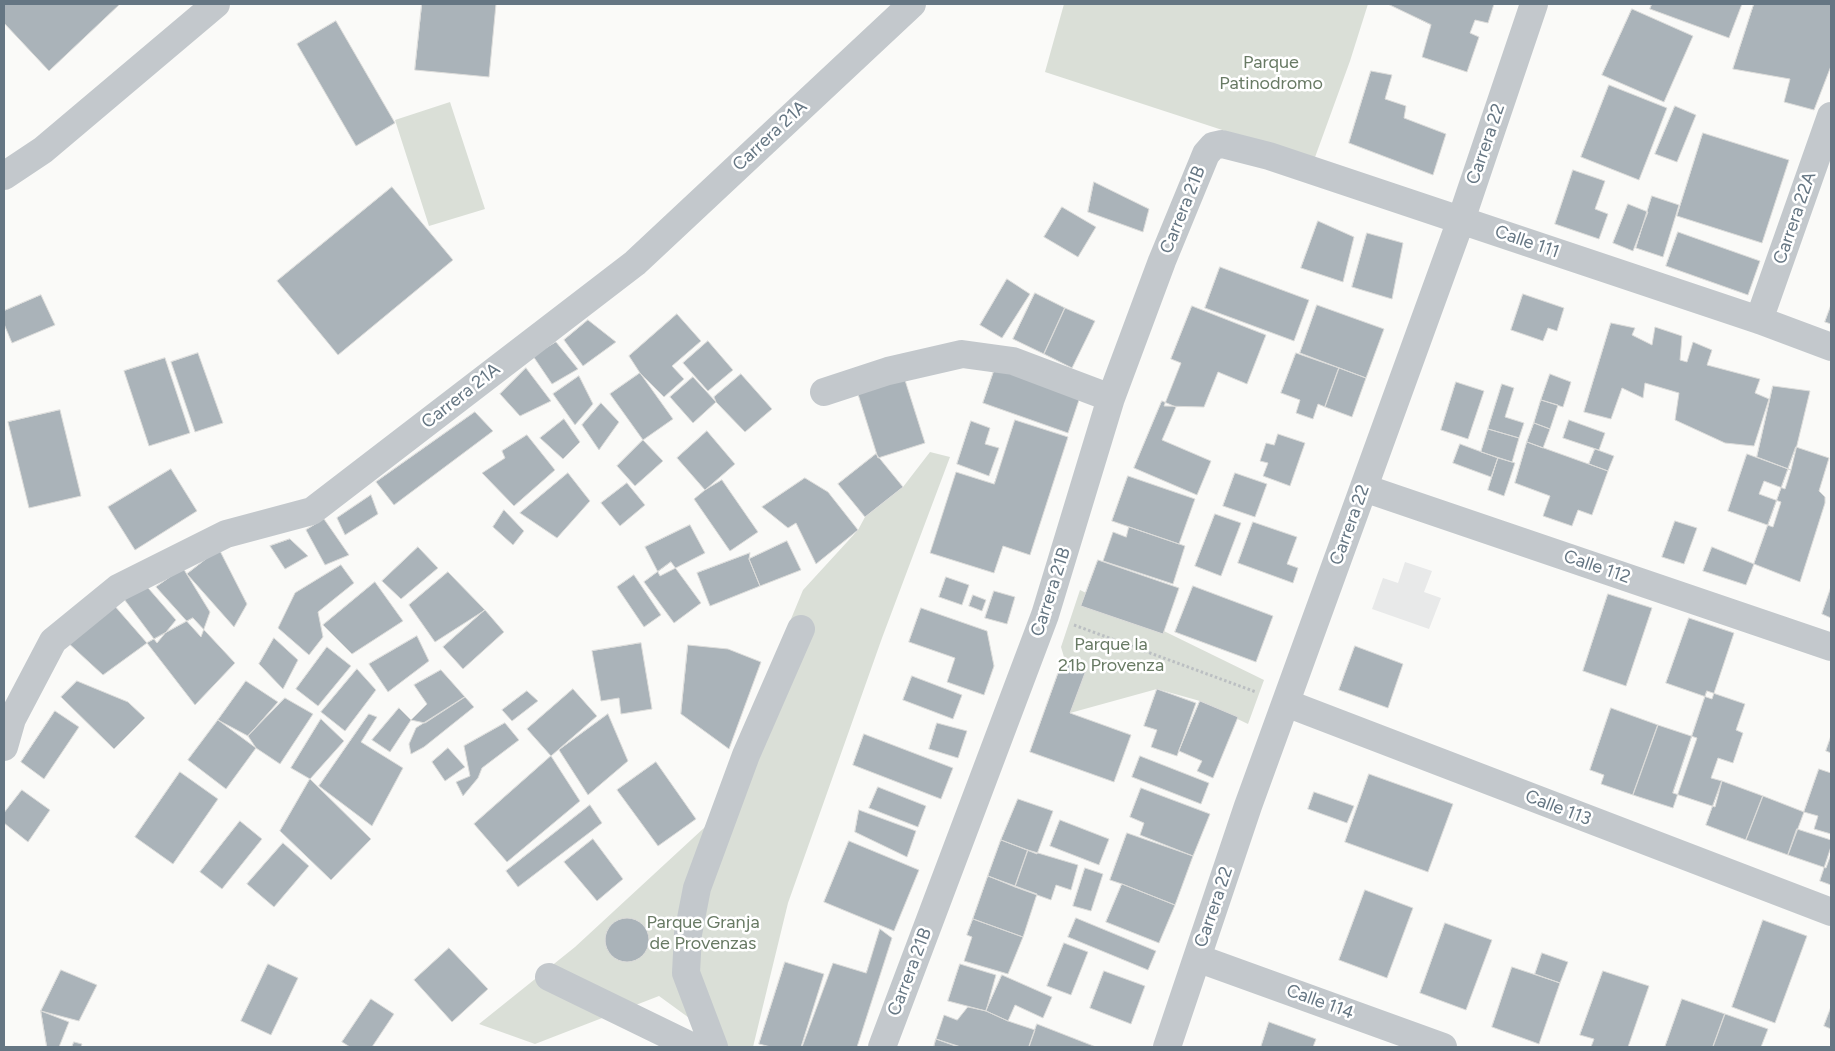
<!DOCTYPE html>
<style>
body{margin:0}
#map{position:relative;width:1835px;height:1051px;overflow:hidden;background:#fafaf8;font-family:Figtree,sans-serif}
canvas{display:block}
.frame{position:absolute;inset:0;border:5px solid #657683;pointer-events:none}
</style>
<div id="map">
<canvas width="1835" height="1051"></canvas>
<div class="frame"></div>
</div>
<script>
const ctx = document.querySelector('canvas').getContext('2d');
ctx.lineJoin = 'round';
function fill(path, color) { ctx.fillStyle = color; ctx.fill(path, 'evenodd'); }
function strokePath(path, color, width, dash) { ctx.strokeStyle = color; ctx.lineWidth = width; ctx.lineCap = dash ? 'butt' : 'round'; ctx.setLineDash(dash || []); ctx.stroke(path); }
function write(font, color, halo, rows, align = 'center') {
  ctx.font = font + ' Figtree,sans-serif'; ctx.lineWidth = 5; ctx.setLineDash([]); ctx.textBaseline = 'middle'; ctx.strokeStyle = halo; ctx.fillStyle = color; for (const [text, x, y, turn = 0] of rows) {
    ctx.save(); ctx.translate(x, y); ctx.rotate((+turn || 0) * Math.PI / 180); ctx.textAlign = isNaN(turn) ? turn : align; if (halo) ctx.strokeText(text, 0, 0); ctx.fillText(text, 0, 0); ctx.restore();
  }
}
const built = new Path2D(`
 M1405 562 1432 571 1424 592 1441 598 1429 629 1372 609 1383 578 1398 583Z`);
const green = new Path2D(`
 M1064 4H1368L1350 61 1314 160 1045 72Z
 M450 102 485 209 429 226 395 120Z
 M930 452 950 457 882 638 788 903 753 1047H729L659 996 535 1044 479 1024 575 947 705 827 803 590 858 530 865 517 903 487Z
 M1080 590 1264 680 1248 724 1200 701 1157 689 1070 713 1064 657 1061 647Z`);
const building = new Path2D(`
 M4 4H120L49 71 4 23Z
 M422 4H496L489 77 415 70Z
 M1388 4H1494L1488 23 1475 20 1470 33 1479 37 1467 72 1422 57 1431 25Z
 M1652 4H1742L1729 38 1650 9Z
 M1754 4H1831V66L1814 110 1784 102 1790 79 1733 69Z
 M1632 9 1693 36 1664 102 1602 75Z
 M336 21 395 123 356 146 297 44Z
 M1371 71 1392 75 1385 99 1406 106 1404 118 1446 134 1433 175 1349 143Z
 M1609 85 1667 108 1639 180 1581 157Z
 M1675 106 1696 115 1677 162 1655 154Z
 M1703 133 1789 160 1762 243 1677 216Z
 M1573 170 1605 181 1595 209 1608 214 1599 239 1555 224Z
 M1094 182 1149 209 1143 232 1088 212Z
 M392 187 453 260 338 355 277 281Z
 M1652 196 1679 205 1663 257 1636 248Z
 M1628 204 1648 212 1633 251 1613 243Z
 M1062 207 1096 227 1078 257 1044 237Z
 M1318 221 1354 237 1343 282 1301 268Z
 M1678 232 1760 261 1748 295 1666 266Z
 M1367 233 1403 243 1392 299 1352 287Z
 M1220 267 1309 300 1294 341 1205 308Z
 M1007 279 1030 294 1002 338 980 325Z
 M1035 293 1065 308 1044 354 1013 339Z
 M1523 294 1564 308 1557 331 1548 328 1543 341 1511 330Z
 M41 295 55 325 12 343 4 324V311Z
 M1317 305 1384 329 1366 378 1300 353Z
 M1831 305V324L1825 322Z
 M1192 306 1266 335 1247 384 1218 372 1204 407 1164 406 1181 363 1171 359Z
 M1065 308 1095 321 1072 368 1044 354Z
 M677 314 701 341 672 366 684 379 664 397 640 373 629 356Z
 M588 320 616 342 583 366 564 340Z
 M1611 323 1635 328 1632 335 1652 345 1655 327 1682 336 1680 360 1687 362 1693 342 1712 350 1707 365 1760 379 1755 393 1769 399 1754 446 1725 443 1675 420 1679 393 1645 383 1643 398 1622 388 1611 419 1584 412Z
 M708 341 733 370 708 391 683 363Z
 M556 342 578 369 552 384 533 356Z
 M198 353 223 423 195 432 171 362Z
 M1296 353 1339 368 1325 407 1318 404 1313 419 1296 413 1300 400 1281 393Z
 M165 358 190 433 149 446 124 371Z
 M997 362 1082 391 1068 433 983 403Z
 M526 368 551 401 520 416 500 394Z
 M1339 368 1366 378 1352 417 1325 407Z
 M640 373 673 419 643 440 610 394Z
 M741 374 772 409 745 432 716 402 714 397Z
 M1550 374 1571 382 1563 407 1541 400Z
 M579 376 593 404 575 425 553 394Z
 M693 377 716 402 693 423 670 397Z
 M904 377 925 443 878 458 857 391Z
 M1456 382 1484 391 1468 439 1441 430Z
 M1502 384 1514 388 1505 417 1524 423 1519 438 1488 429Z
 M1773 386 1810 391 1791 470 1757 457Z
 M1541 400 1558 405 1550 429 1534 423Z
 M1162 401 1176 407 1162 440 1211 461 1197 495 1134 468Z
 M601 403 619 422 599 450 582 425Z
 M60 410 81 496 29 508 8 422Z
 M475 412 493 431 394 505 376 482Z
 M564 419 580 442 563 459 540 438Z
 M1015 420 1068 437 1030 555 1003 546 994 573 930 553 956 472 994 484Z
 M1569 420 1605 433 1599 450 1563 438Z
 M971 421 990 428 985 444 999 448 989 476 957 464Z
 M1534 423 1550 429 1543 448 1527 442Z
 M1488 429 1519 438 1512 462 1481 452Z
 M707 431 735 464 705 490 677 458Z
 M1278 434 1305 443 1290 486 1263 476 1268 463 1260 461 1266 443 1274 445Z
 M527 435 555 470 514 506 482 473 505 458 502 451Z
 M643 440 663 461 635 486 617 466Z
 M1527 442 1608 471 1592 515 1578 510 1572 526 1543 516 1550 496 1515 483Z
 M1460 444 1498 458 1491 477 1453 463Z
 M1796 447 1829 458 1819 491 1825 497V503L1800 582 1754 564Z
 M1595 449 1614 456 1608 471 1589 464Z
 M876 454 903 487 865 517 838 484Z
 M1747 454 1791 470 1785 489 1764 481 1759 494 1781 502 1773 527 1728 511Z
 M1498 458 1515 463 1504 496 1488 490Z
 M171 469 197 511 135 550 108 507Z
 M568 473 590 501 557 538 520 513Z
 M1235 473 1267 484 1255 517 1223 506Z
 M1128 476 1195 499 1179 544 1112 521Z
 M805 478 828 492 858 530 816 564 796 523 788 528 762 507Z
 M722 480 758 532 730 551 694 499 705 490Z
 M627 483 645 505 620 526 601 503Z
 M371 495 378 514 345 535 337 518Z
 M504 510 524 531 513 545 493 527Z
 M1215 514 1241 523 1221 576 1195 566Z
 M324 519 349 555 325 565 306 530Z
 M1675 521 1697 528 1684 564 1662 557Z
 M1253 522 1297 537 1287 564 1298 568 1293 583 1238 563Z
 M690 525 705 553 660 576 645 547Z
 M1129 527 1185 546 1173 584 1103 561 1113 532 1126 537Z
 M290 539 308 556 285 569 270 546Z
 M787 541 801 570 760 586 749 559Z
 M418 547 438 568 401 599 382 581Z
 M1712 547 1754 564 1746 585 1703 571Z
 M219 549 247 604 234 627 187 574Z
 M750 553 749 559 760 586 710 606 697 573Z
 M1098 560 1179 588 1163 634 1081 606Z
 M671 562 701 603 674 623 644 582Z
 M341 565 354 583 318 612 323 637 309 655 278 628 295 593Z
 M183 568 210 612 201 637 156 587Z
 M448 572 485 610 435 642 409 605Z
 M634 575 661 615 644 627 617 587Z
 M946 577 969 585 962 605 939 597Z
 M142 581 176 620 157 643 121 595Z
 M375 582 403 621 352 654 323 625Z
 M1193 586 1273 616 1256 662 1175 632Z
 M1831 587V618L1822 614Z
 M994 591 1015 597 1007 624 985 618Z
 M1608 594 1652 608 1626 686 1583 671Z
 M973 595 986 600 982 611 969 606Z
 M113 604 147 643 103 675 65 640Z
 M921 608 987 631 994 666 984 695 947 682 955 658 909 642Z
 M485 610 504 632 463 669 443 647Z
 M193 618 235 663 195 705 147 643Z
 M1689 618 1734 633 1712 699 1666 683Z
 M417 636 429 661 388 692 369 664Z
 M274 638 298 660 283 689 259 664Z
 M641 643 652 709 621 714 619 698 601 701 592 651Z
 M688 645 728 649 761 662 729 749 681 714Z
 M1355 646 1403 664 1388 708 1339 690Z
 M327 647 351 666 318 706 296 689Z
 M1064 657 1088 665 1070 713 1131 735 1114 782 1030 752Z
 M357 669 376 690 345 731 321 712Z
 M441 670 465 697 425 723 411 720 427 704 414 685Z
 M912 676 962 695 953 719 903 700Z
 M77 681 128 702 145 718 114 749 61 697Z
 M246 681 278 702 248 736 218 720Z
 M573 689 597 716 551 756 527 729Z
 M1157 689 1196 703 1177 756 1151 747 1157 730 1144 726Z
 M527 691 538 701 512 721 502 710Z
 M1707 691 1745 704 1736 730 1743 733 1733 763 1718 758 1711 778 1722 781 1715 807 1673 793Z
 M465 697 474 707 424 747 411 754 409 744 416 728Z
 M285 698 313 714 280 764 256 748 248 736Z
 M1200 701 1238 717 1213 778 1197 771 1202 761 1179 751Z
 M399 708 411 720 390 752 372 740Z
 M1611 708 1658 725 1633 795 1601 784 1604 775 1590 770Z
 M55 711 79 727 44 779 21 762Z
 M369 714 377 717 361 742 403 768 372 826 319 786Z
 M608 714 628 761 588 795 559 750Z
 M321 719 344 741 310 779 291 768Z
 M218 720 256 748 226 789 188 760Z
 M505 723 519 740 482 768 478 778 463 796 456 782 470 776 464 746Z
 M937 723 967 731 958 758 929 749Z
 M1658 725 1697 738 1673 808 1633 795Z
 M864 734 953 768 941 799 853 765Z
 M1831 736V753L1826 751Z
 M448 748 465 767 445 781 432 762Z
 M551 756 580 801 507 862 474 824Z
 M1140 756 1209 783 1201 804 1132 777Z
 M656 762 696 819 658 846 617 790Z
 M1819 769 1831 773V834L1814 829 1818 816 1804 812Z
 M180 772 218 799 173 864 135 837Z
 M1369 774 1453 804 1428 872 1345 842Z
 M310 779 371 839 331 880 280 831Z
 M1722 781 1763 796 1746 840 1706 825Z
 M878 787 926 806 918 827 869 808Z
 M1141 788 1210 814 1193 856 1140 835 1144 823 1130 817Z
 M22 790 50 810 28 842 4 823V813Z
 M1314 792 1354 806 1347 823 1308 809Z
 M1763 796 1804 812 1788 855 1746 840Z
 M1018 799 1053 811 1037 854 1001 840Z
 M590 805 602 823 518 887 506 871Z
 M859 810 916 831 907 857 855 832Z
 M1060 820 1109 839 1099 865 1050 846Z
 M240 821 262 839 222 889 200 872Z
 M1797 829 1831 840V854L1826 868 1788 855Z
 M1127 833 1193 856 1175 905 1122 884 1110 880Z
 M593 839 623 879 597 901 564 862Z
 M1001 840 1028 850 1015 887 988 876Z
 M849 841 919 870 894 931 824 902Z
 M283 843 309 866 274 907 247 884Z
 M1831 847V885L1820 881Z
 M1028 850 1078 865 1071 890 1056 885 1051 900 1015 887Z
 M1085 868 1103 874 1091 911 1073 906Z
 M988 876 1037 894 1023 937 973 919Z
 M1122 884 1175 905 1159 943 1106 922Z
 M1365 890 1413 908 1387 978 1339 960Z
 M605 940a22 22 0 1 1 44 0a22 22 0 1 1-44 0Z
 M1076 918 1156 951 1148 970 1068 937Z
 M973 919 1023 937 1008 974 964 961 972 937 967 935Z
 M1763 920 1807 936 1775 1023 1732 1007Z
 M1445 923 1492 940 1466 1010 1420 993Z
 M880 929 892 938 857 1047H802L833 963 866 973Z
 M1064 943 1088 952 1071 995 1047 986Z
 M449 948 488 989 452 1022 414 980Z
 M1542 953 1568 962 1560 983 1535 974Z
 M785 962 824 974 801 1047H771L759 1044Z
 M268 964 298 978 271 1035 241 1021Z
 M960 964 996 975 986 1011 948 1001Z
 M1512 967 1560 983 1539 1044 1492 1027Z
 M61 970 97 985 79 1021 41 1011Z
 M1104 971 1145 986 1131 1024 1090 1008Z
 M1603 971 1649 986 1628 1047H1591L1594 1039 1580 1035Z
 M1002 975 1052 997 1043 1018 1015 1005 1008 1021 986 1011Z
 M371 999 394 1014 372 1047H350L342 1042Z
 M1682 999 1725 1014 1713 1047H1665Z
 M968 1007 986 1011 1008 1021 1035 1030 1029 1047H961L936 1039 944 1015 957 1020Z
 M1831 1007V1029L1824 1026Z
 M41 1011 69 1022 59 1047H47Z
 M1725 1014 1768 1029 1761 1047H1713Z
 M1269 1022 1316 1039 1313 1047H1261Z
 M1037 1024 1096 1047H1029Z
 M936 1039 958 1047H934Z
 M74 1042 82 1044 81 1047H72Z`);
const path = new Path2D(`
 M1074 625 1256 692`);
const minor = new Path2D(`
 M4 176 43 150 216 4
 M1759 320 1831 116
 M824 392 888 371 962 354 1013 361 1111 398
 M1364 488 1831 647
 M1286 703 1831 912
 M4 747 12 719 53 641 118 588 226 534 312 511 635 263 912 4
 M1197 958 1443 1047
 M549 977 693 1047
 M714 1047 686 973 688 934 697 888 746 755 801 629
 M882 1047 1045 615 1111 398 1162 261 1206 154 1213 146 1222 144 1269 156 1759 320 1831 347
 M1167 1047 1248 806 1461 220 1534 4`);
const parkNames = [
 ["Parque",1271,63],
 ["Patinodromo",1271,84],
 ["Parque la",1111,645],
 ["21b Provenza",1111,666],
 ["Parque Granja",703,923],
 ["de Provenzas",703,944]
];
const streetNames = [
 ["Carrera 21A",770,136,-43],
 ["Carrera 22",1486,144,-71],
 ["Carrera 21B",1183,210,-68],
 ["Carrera 22A",1795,218,-71],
 ["Calle 111",1527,242,19],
 ["Carrera 21A",461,396,-38],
 ["Carrera 22",1350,525,-70],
 ["Calle 112",1597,567,19],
 ["Carrera 21B",1051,592,-72],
 ["Calle 113",1558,808,21],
 ["Carrera 22",1214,907,-71],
 ["Carrera 21B",910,972,-69],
 ["Calle 114",1320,1002,20]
];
fill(built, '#e8e9e9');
fill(green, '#dadfd7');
fill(building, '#aab3b9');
strokePath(building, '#dcdcda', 1);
strokePath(path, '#bbbfc2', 3, [2.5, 2.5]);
strokePath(minor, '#c3c8cc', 28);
write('18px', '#687a64', '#fff', parkNames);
write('18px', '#657683', '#fff', streetNames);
</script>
